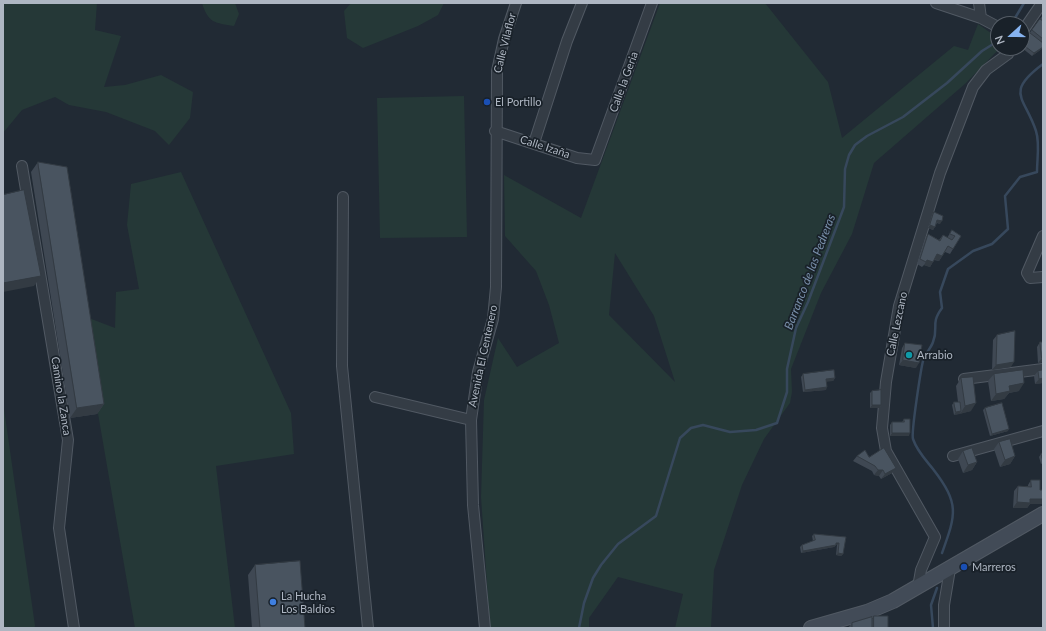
<!DOCTYPE html>
<meta charset="utf-8">
<style>
body{margin:0}
#map{position:relative;width:1046px;height:631px;overflow:hidden;background:#212a34;font-family:Lato,sans-serif}
canvas{display:block}
.frame{position:absolute;inset:0;border:4px solid #aeb6c2;pointer-events:none}
.north{position:absolute;left:990px;top:16px;width:40px;height:40px;box-sizing:border-box;background:#192129;border:1px solid #555d66;border-radius:50%;rotate:249deg;font-size:11px;font-weight:700;line-height:16px;text-align:center;color:#aeb6c2}
.north::after{content:'';display:block;margin:auto;width:14px;height:18px;background:#86b3ef;clip-path:polygon(50% 0,100% 100%,50% 72%,0 100%)}
</style>
<div id="map">
<canvas width="1046" height="631"></canvas>
<div class="frame"></div>
<div class="north">N</div>
</div>
<script>
const ctx = document.querySelector('canvas').getContext('2d');
ctx.lineJoin = 'round';
function fill(path, color) { ctx.fillStyle = color; ctx.fill(path, 'evenodd'); }
function strokePath(path, color, width, dash) { ctx.strokeStyle = color; ctx.lineWidth = width; ctx.lineCap = dash ? 'butt' : 'round'; ctx.setLineDash(dash || []); ctx.stroke(path); }
function write(font, color, halo, rows, align = 'center') {
  ctx.font = font + ' Lato,sans-serif'; ctx.lineWidth = 3.5; ctx.setLineDash([]); ctx.textBaseline = 'middle'; ctx.strokeStyle = halo; ctx.fillStyle = color; for (const [text, x, y, turn = 0] of rows) {
    ctx.save(); ctx.translate(x, y); ctx.rotate((+turn || 0) * Math.PI / 180); ctx.textAlign = isNaN(turn) ? turn : align; if (halo) ctx.strokeText(text, 0, 0); ctx.fillText(text, 0, 0); ctx.restore();
  }
}
const green = new Path2D(`
 M3 3H97L95 30 121 36 104 87 125 85 161 75 193 92 190 118 169 145 155 131 106 112 69 105 55 97 22 110 3 133Z
 M202 3H235L239 14 234 26C215 23 208 23 202 3Z
 M351 3H444L438 15 418 26 363 48 347 38 344 11Z
 M660 3H765L828 82 842 138 954 46 968 50 978 24 998 38V48H1000L966 83 874 163 852 234 821 293 791 369 792 392 790 403 764 439 742 485 714 570 711 628H675L683 594 618 577 589 618V628H490L481 497 484 400 498 338 517 367 559 343 549 305 536 271 505 236 504 175 581 218ZM615 253 654 316 675 382 609 315Z
 M464 96 467 237 380 238 377 98Z
 M181 172 291 413 294 454 216 466 235 628H135L81 315 115 328 116 292 139 289 127 225 131 184Z
 M3 402 35 626 34 628H3Z`);
const stream = new Path2D(`
 M1012 23 1024 3
 M942 553C956 514 960 504 933 469 925 459 917 451 913 439 911 432 921 369 923 361 925 354 931 348 933 342 939 327 930 324 942 308L940 292 948 269 973 251 992 244 1008 229 1005 196 1020 177 1037 172C1037 159 1040 143 1036 131 1025 97 1004 93 1043 64
 M579 628 584 603 593 578 601 565 618 544 656 516 680 438 691 428 703 425 730 432 756 430 777 423 787 392V369L796 328 808 302 844 207 845 169 849 155 855 145 867 136 903 117 947 83 982 51 998 41
 M933 628 931 605 937 588`);
const street = new Path2D(`
 M936 3 981 18 998 27
 M979 3 981 18
 M1022 32 1042 3
 M495 131 577 158 595 160 652 3
 M534 143 567 41 582 3
 M22 166 68 440 59 528 74 628
 M343 197 342 366 368 628
 M1043 236 1027 273 1030 278 1043 277
 M964 379 1043 369
 M375 397 471 420
 M953 456 1043 431
 M918 587 921 570 935 537 886 451 882 428 886 382 899 306 940 173 973 87 986 70 1008 54 1011 48
 M485 628 473 505 471 420 478 372 493 319 496 287 497 71 504 39 516 3
 M944 628V605L950 569`);
const secondary = new Path2D(`
 M811 628 867 612 893 601 1043 514`);
const wall = new Path2D(`
 M1043 15V48L1032 56 1022 48V43Z
 M38 162 104 404 97 414 70 418 31 172Z
 M934 212 940 224 937 223 933 230 928 228 932 215Z
 M952 230 961 236 950 254 945 252 939 261 934 260 930 267 924 265 922 267 917 264 925 239 928 234 939 240 943 235 947 238Z
 M997 335 1011 367 992 370 993 340Z
 M1040 342 1043 362 1038 363 1037 347Z
 M905 343 916 368 899 365 902 348Z
 M1038 371 1043 383 1035 384 1034 376Z
 M803 374 835 378 833 381H827L826 390 803 392 801 377Z
 M994 374 1019 391 1009 393 1004 399 991 401 988 381Z
 M961 378 971 411 954 415 952 405 954 402H958L956 386Z
 M872 391 881 405 880 408H870V393Z
 M985 408 1008 431 990 436 983 410Z
 M904 419 909 436H890V425L892 422H902Z
 M999 442 1015 456 1010 464 1000 467 994 449Z
 M963 451 977 462 972 470 963 473 958 459Z
 M1041 454 1043 463 1041 464 1039 457Z
 M857 456 869 457 896 468 892 473 881 479 879 476 874 475 872 471 853 461Z
 M1031 480 1040 490H1043V504H1030L1027 508H1013L1014 491 1018 486H1028V485Z
 M814 534 846 537 843 554 841 556 836 555 837 545H836L834 547 801 553 800 547 802 545 813 541 812 536Z
 M255 565 305 628H252L248 575Z
 M874 616 888 628H848L852 623 872 619Z`);
const shadedWall = new Path2D(`
 M1043 47V48L1032 56 1034 53Z
 M937 220 942 221 940 224 936 222Z
 M930 225 935 227 933 230 928 228Z
 M937 254 942 256 939 261 934 259Z
 M927 260 933 262 930 267 924 265Z
 M41 276 34 286 3 292V283Z
 M1042 358H1043V362L1038 363Z
 M903 360 919 363 916 368 899 365Z
 M1014 362 1011 367 992 370 996 365Z
 M835 378 833 381 825 382 826 379Z
 M1043 378V383L1035 384 1039 379Z
 M1024 383 1019 391 1009 393 1004 399 991 401 996 394 1009 386Z
 M827 387 826 390 803 392 805 390Z
 M976 403 971 411 960 414 965 406Z
 M104 404 97 414 70 418 77 408Z
 M872 405H881L880 408H870Z
 M961 411 960 414 954 415 956 412Z
 M1009 429 1008 431 990 436 992 434Z
 M892 433H910L909 436H890Z
 M1015 456 1010 464 1000 467 1005 460Z
 M977 462 972 470 963 473 968 465Z
 M896 468 892 473 881 479 885 474Z
 M878 470H883L879 476 874 475Z
 M1030 499H1043V504H1030L1027 508H1013L1017 502Z
 M836 543H839L837 545H836L834 547 801 553 803 551Z
 M838 553 843 554 841 556 836 555Z`);
const building = new Path2D(`
 M1040 19 1043 21V39L1032 30Z
 M1030 33 1043 43V47L1034 53 1022 44Z
 M38 162 67 167 104 404 77 408Z
 M24 190 41 276 3 283V195Z
 M934 212 943 216 942 221 937 220 935 227 930 225Z
 M952 230 961 236 953 249 948 246 942 256 937 254 933 262 927 260 926 262 920 259 928 234 940 241 943 235 952 240 955 236 950 234Z
 M1015 331 1014 362 996 365 997 335Z
 M1040 342H1043V358H1042Z
 M905 343 922 345 919 363 903 360Z
 M834 370 835 378 826 379 827 387 805 390 803 374Z
 M1023 370 1024 383 1009 386 1010 391 996 394 994 374Z
 M1043 370V378L1039 379 1038 371Z
 M973 377 976 403 965 406 961 378Z
 M881 390V405H872V391Z
 M954 402H960L961 411 956 412Z
 M1002 403 1009 429 992 434 985 408Z
 M904 419H910V433H892V422H904Z
 M1010 439 1015 456 1005 460 999 442Z
 M884 448 896 468 885 474 883 470H878L875 466 857 456 865 450 869 457Z
 M972 448 977 462 968 465 963 451Z
 M1043 453V461L1041 454Z
 M1031 480H1040V490H1043V499H1030V503L1017 502 1018 486 1031 487Z
 M814 534 846 537 843 554 838 553 839 543H836V545L803 551 802 545 815 540Z
 M300 561 305 628H260L255 565Z
 M874 616H888V628H874Z
 M872 617V628H852V623Z`);
const markers = [
 [487,102,4,"#1a4fb4"],
 [909,355,4,"#0f9aa8"],
 [964,567,4,"#1a4fb4"],
 [273,602,4,"#3f7fe0"]
];
const streetNames = [
 ["Calle Vilaflor",505,43,-76],
 ["Calle la Geria",624,82,-70],
 ["Calle Izaña",545,147,18],
 ["Calle Lezcano",897,324,-78],
 ["Avenida El Centenero",483,356,-78],
 ["Camino la Zanca",61,396,81]
];
const poiNames = [
 ["El Portillo",495,102],
 ["Arrabio",917,355],
 ["Marreros",972,567],
 ["La Hucha",281,596],
 ["Los Baldíos",281,609]
];
const waterNames = [
 ["Barranco de las Pedreras",810,272,-69]
];
fill(green, '#253837');
strokePath(stream, '#37485c', 2.5);
strokePath(street, '#515963', 12);
strokePath(secondary, '#515963', 16);
strokePath(street, '#343c45', 10);
strokePath(secondary, '#424b57', 14);
fill(wall, '#3f4853');
fill(shadedWall, '#333b43');
fill(building, '#495460');
strokePath(building, '#333b43', 1);
for (const [x, y, r, color] of markers) { const dot = new Path2D(); dot.arc(x, y, r, 0, 2 * Math.PI); ctx.fillStyle = color; ctx.fill(dot); strokePath(dot, '#192129', 1.5); }
write('11px', '#aeb6c2', '#192129', streetNames);
write('11px', '#aeb6c2', '#192129', poiNames, 'left');
write('italic 12px', '#788ea9', '#192129', waterNames);
</script>
